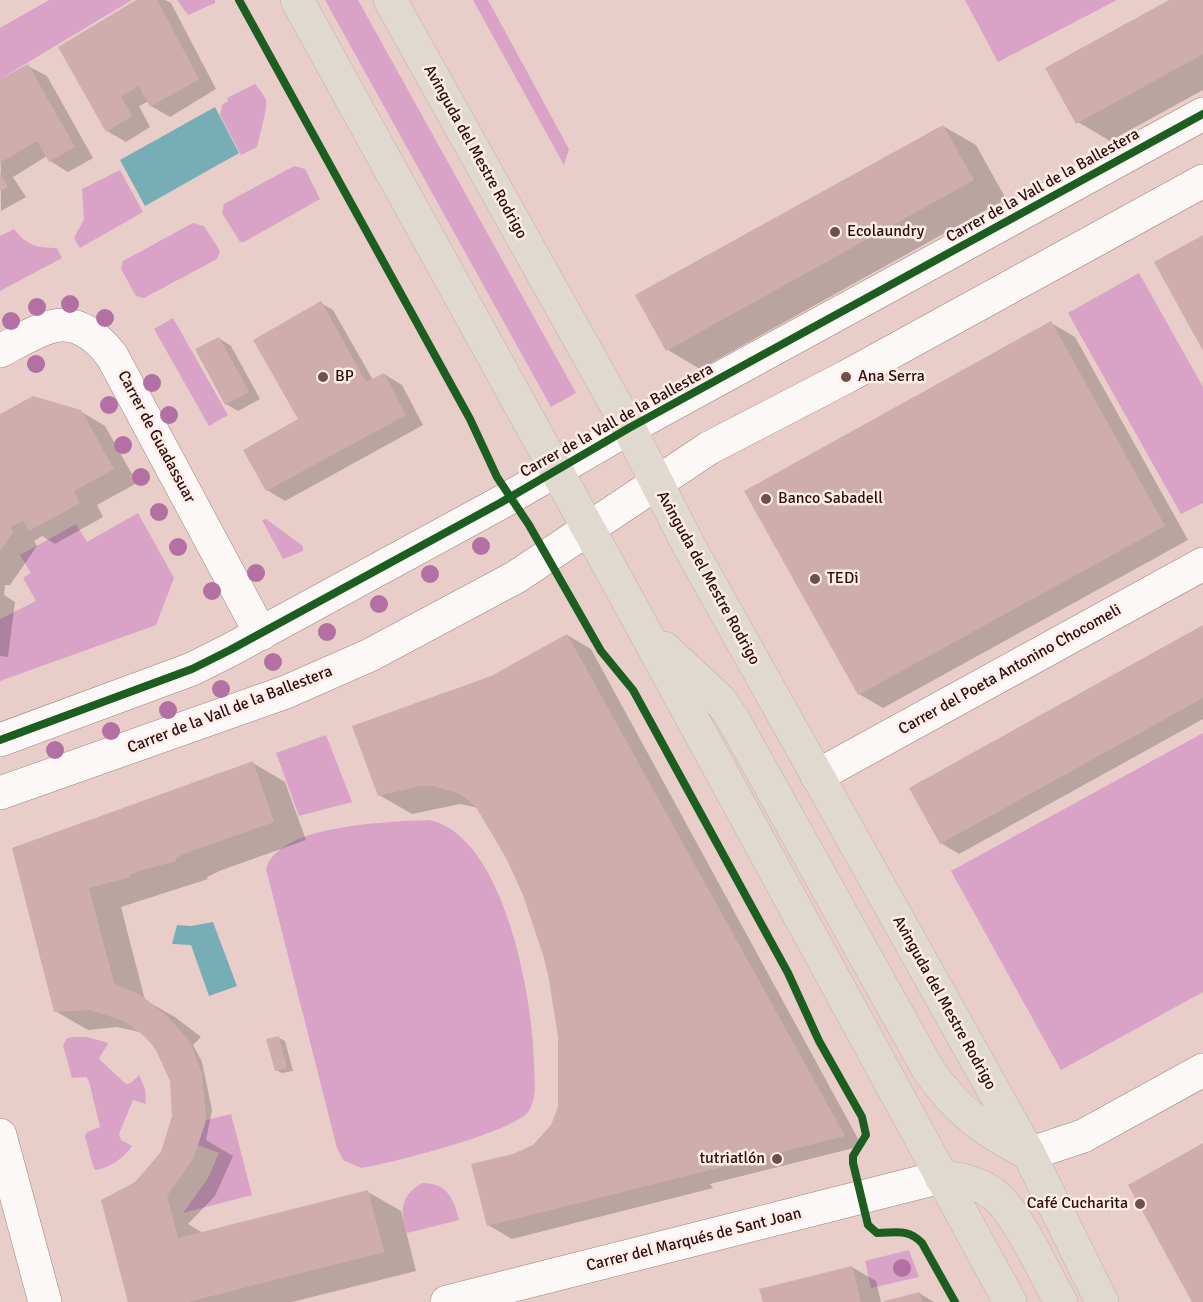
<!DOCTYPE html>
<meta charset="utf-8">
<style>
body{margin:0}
canvas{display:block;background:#e8cdc8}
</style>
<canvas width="1203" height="1302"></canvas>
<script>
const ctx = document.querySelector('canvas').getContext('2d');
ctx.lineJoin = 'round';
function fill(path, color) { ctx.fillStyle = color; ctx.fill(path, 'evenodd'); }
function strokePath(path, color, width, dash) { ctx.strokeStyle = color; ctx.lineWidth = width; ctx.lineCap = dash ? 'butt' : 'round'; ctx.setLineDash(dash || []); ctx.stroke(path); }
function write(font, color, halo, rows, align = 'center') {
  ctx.font = font + ' Signika,sans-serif'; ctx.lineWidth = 5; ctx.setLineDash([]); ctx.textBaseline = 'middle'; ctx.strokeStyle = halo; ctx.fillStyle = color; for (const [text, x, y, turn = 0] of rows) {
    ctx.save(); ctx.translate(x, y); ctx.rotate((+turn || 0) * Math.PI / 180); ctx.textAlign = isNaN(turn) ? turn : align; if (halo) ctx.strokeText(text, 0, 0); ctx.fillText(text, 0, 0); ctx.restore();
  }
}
const green = new Path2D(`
 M49 0H132L0 79V28Z
 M177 0H215V3L188 15Z
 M325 0H358L576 393 551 407Z
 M473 0H488L569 149 564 165Z
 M965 0H1117L998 62Z
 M255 84C259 89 264 95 266 100 268 106 259 138 257 147L241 155 220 115 222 105 228 101 227 98Z
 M294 166 305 169 320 199 244 242H240L222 213 224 204Z
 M120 170 143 212 80 248 74 238 84 219 82 189Z
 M193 223 204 226 220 251 217 259 144 298 136 296 121 269 123 261Z
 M14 229C26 245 37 248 57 248L62 258 0 291V236Z
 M1139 273 1203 387V503L1181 514 1068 313Z
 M173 318 228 415 209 426 154 329Z
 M138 513 174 578 156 625 0 681V619L36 601 23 578 31 573 20 555 76 524 87 542Z
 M266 519 303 546V551L283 559 262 520Z
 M1203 733V992L1061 1070 951 871Z
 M326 735 352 802 299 816 276 753Z
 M429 820C504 835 533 998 534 1062 534 1077 538 1099 528 1112 513 1132 389 1164 361 1168L343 1160 337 1148 266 869C279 824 388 822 429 820Z
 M73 1037H86L106 1042 108 1044 99 1058 100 1060 126 1084 131 1083 139 1075 145 1089 146 1104 133 1100 119 1134 121 1140 132 1146C124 1158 110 1168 95 1170L93 1166 85 1136 87 1132 100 1127 89 1081 86 1077 72 1078 63 1045 67 1038Z
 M231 1114 252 1195 183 1213 208 1178 219 1153 198 1145 206 1120Z
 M422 1183C447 1183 453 1197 459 1220L407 1233C400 1210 400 1196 422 1183Z
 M909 1250 919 1277 871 1288 865 1261Z`);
const water = new Path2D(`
 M215 107 239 153 145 206 120 160Z
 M213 922 237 986 209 996 191 945 172 944 177 925 191 926Z`);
const shadow = new Path2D(`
 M139 0H165L171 3 216 89 170 117 151 106 149 101 139 106 150 127 126 142 107 131 60 47Z
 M1172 0H1203V90L1110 141 1078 122Z
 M28 66 47 76 93 158 68 172 50 161 47 156 13 177 26 197 1 211 0 81Z
 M943 126 976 145 1006 199 700 369 668 350Z
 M321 303 333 310 373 380 384 374 402 385 423 425 285 501 267 490 301 420Z
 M1051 323 1075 337 1188 540 883 708 859 694Z
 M219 338 231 346 260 399 238 411 226 404Z
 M80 411 105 426 137 483 97 505 103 517 55 544 42 536 34 541 37 546 10 585H5L4 595 15 602 8 657 0 656V416Z
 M1203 627V719L959 854 941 843Z
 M567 635 591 649 862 1146 710 1184 713 1188 512 1239 488 1225 513 1155 534 1146 552 1126 560 1102 561 1067 556 1006 535 922 507 858 478 808 460 804 412 814 379 795 492 677Z
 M253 763 285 782 306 840 222 870 207 877 208 879 121 907 145 1000 175 1017 201 1037 193 1045 202 1062 212 1110 206 1140 233 1156 215 1196 188 1224 203 1233 368 1192 401 1211 416 1271 292 1302H129L147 1173 158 1159 172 1126 174 1093 168 1069 148 1038 140 1032 117 1027 88 1030 55 1011 13 849Z
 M279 1038 285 1041 293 1071 282 1073 276 1070Z
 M852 1267 876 1281 881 1302H764Z
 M919 1293 934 1302H887Z`);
const building = new Path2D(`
 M136 0H157L199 79 150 107 139 86 121 96 132 116 106 132 58 47Z
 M1169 0H1203V54L1076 124 1045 68Z
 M28 64 75 147 49 162 37 141 0 163V79Z
 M943 125 974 180 666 351 635 295Z
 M0 173 8 187 0 191Z
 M1203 235V351L1154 262Z
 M321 301 366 382 384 373 406 415 266 491 243 450 298 419 253 340Z
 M1051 321 1165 526 858 695 744 491Z
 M219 337 249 392 225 405 195 349Z
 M33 396 81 410 114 469 74 491 80 503 29 531 23 520 11 527 13 532 0 551V414Z
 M1203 625V698L940 844 909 788Z
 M567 634 845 1136 487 1226 471 1164 513 1154 533 1145 551 1125 558 1107V1037L547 967 523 895 506 858 476 807 460 794 433 786H420L378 796 352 726 491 676Z
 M253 761 274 822 189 852 175 858 176 861 142 870 130 875 131 877 89 888 114 983 142 996 169 1018 190 1042 202 1073 206 1120 193 1159 167 1196 178 1238 368 1190 384 1252 188 1302H128L101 1200 135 1182 161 1152 172 1116 170 1081 155 1048 143 1035 124 1021 90 1010 54 1012 12 848Z
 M279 1036 287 1068 275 1071 266 1039Z
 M1203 1143V1302H1192L1128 1185Z
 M852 1266 861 1302H763L759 1289Z
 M920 1292 922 1302H884V1301Z`);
const minor = new Path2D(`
 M0 351C47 326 73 306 112 356L261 634
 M0 740 192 669 230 650 500 503 629 428 1203 114
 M817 776 1203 564
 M0 793 286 692 370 655 516 577 709 448 846 377 1203 181
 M0 1135 45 1302
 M1029 1154 1083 1136 1203 1070
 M447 1302 941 1177`);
const major = new Path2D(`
 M297 0 625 595 1010 1302
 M390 0 629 428 689 546 1029 1154 1102 1302
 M664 648 719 699 733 719 929 1071C958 1112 985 1131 1029 1154
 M941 1177C962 1179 982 1183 998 1198 1021 1220 1044 1273 1061 1302`);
const cycleway = new Path2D(`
 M239 0 470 419 497 477 529 525 601 651 633 690 788 973 819 1041 862 1117 866 1135 853 1156V1163L868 1225 877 1233C896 1233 908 1228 922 1243L955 1302
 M0 740 192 669 230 650 500 503 629 428 1203 114`);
const trees = [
 [70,304],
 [37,307],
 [105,318],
 [11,321],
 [36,364],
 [152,383],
 [109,405],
 [169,415],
 [123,445],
 [141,477],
 [159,512],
 [481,546],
 [178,547],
 [256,573],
 [430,574],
 [212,591],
 [379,604],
 [327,632],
 [273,662],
 [221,689],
 [168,710],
 [111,731],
 [55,750],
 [902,1268]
];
const markers = [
 [835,232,6,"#6e514d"],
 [323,377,6,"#6e514d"],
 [846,377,6,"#6e514d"],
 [766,499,6,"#6e514d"],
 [815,579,6,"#6e514d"],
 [777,1159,6,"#6e514d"],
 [1140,1204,6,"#6e514d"]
];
const streetNames = [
 ["Avinguda del Mestre Rodrigo",475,152,61],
 ["Carrer de la Vall de la Ballestera",1043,186,-29],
 ["Carrer de la Vall de la Ballestera",617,421,-29],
 ["Carrer de Guadassuar",156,437,62],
 ["Avinguda del Mestre Rodrigo",708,578,61],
 ["Carrer del Poeta Antonino Chocomeli",1010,670,-29],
 ["Carrer de la Vall de la Ballestera",230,710,-21],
 ["Avinguda del Mestre Rodrigo",944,1003,61],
 ["Carrer del Marqués de Sant Joan",694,1240,-14]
];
const poiNames = [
 ["Ecolaundry",847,232],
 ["BP",335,377],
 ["Ana Serra",858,377],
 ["Banco Sabadell",778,499],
 ["TEDi",827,579],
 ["tutriatlón",765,1159,"right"],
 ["Café Cucharita",1128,1204,"right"]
];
fill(green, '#d9a3c8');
fill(water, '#77aeb6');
fill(shadow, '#0003');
fill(building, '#cfadaf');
strokePath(minor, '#9d837f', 34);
strokePath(major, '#c1afad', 34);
strokePath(minor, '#fcf8f7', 33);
strokePath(major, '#e0d9cf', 33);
strokePath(cycleway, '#1b5e20', 8);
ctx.fillStyle = '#b370a3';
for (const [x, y] of trees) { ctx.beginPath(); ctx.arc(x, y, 9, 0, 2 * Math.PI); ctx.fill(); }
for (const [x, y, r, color] of markers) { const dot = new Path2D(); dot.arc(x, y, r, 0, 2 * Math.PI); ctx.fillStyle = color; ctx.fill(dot); strokePath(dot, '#ffedea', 2); }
write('16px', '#2c0e0b', '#ffedea', streetNames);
write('16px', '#2c0e0b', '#ffedea', poiNames, 'left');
</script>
